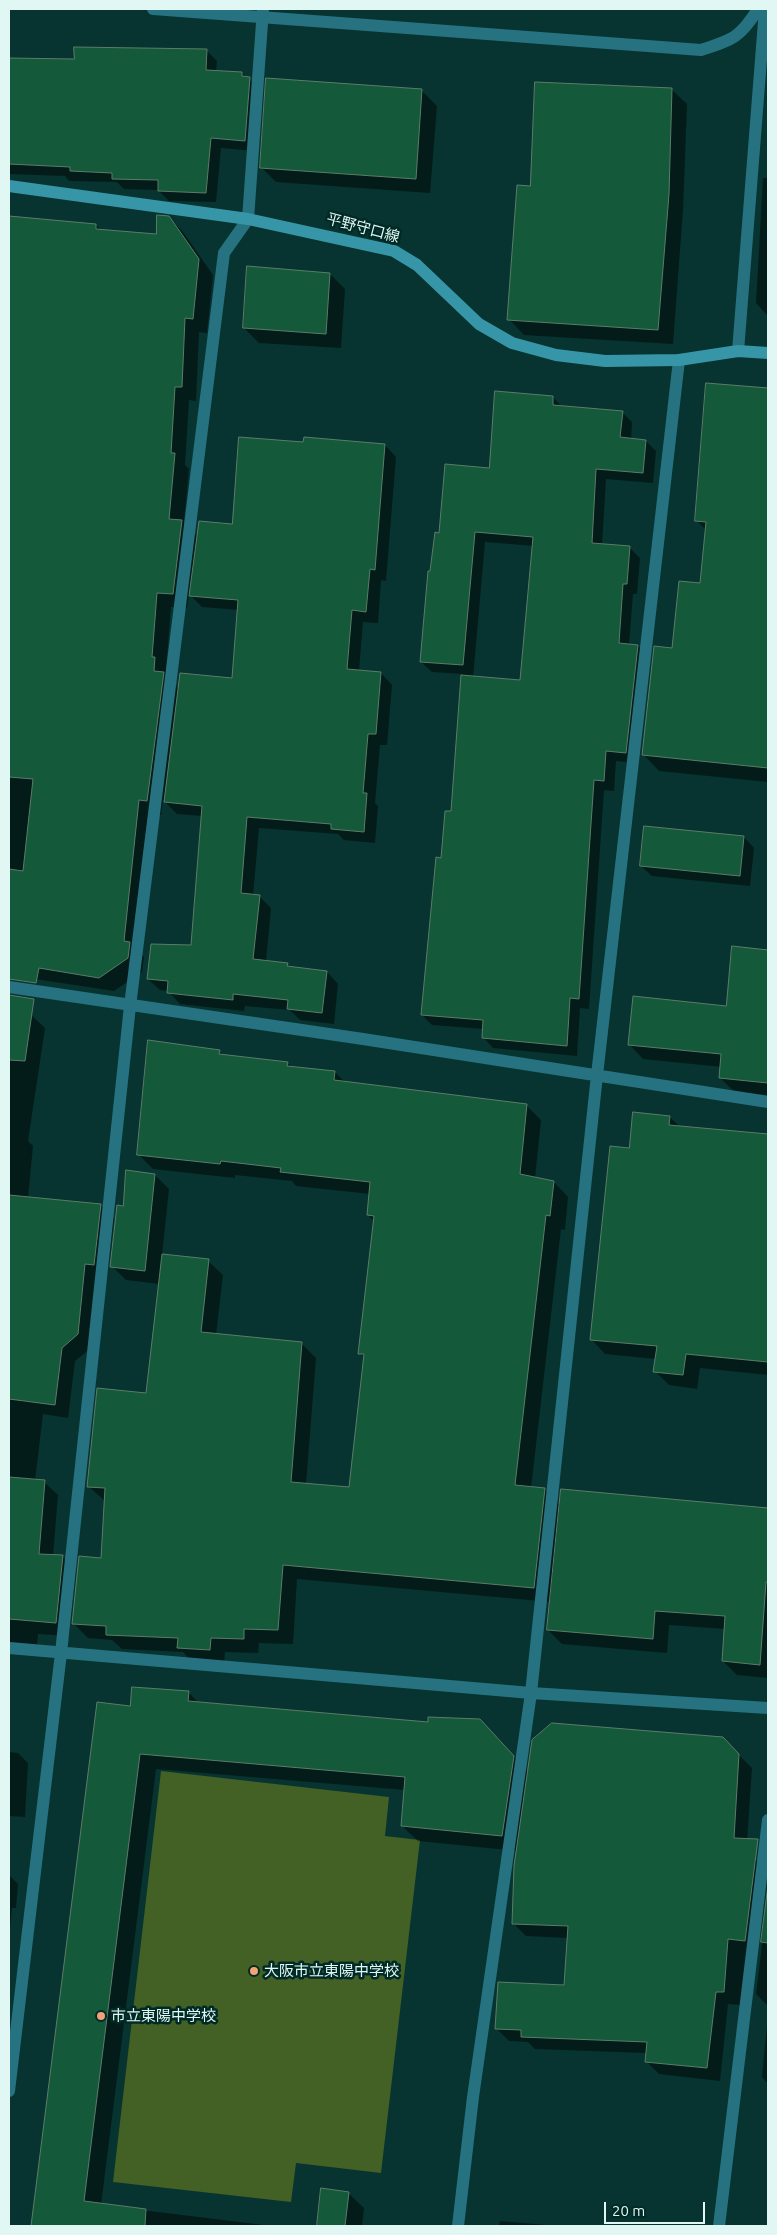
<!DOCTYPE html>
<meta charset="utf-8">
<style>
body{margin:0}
#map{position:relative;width:777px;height:2235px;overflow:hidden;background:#073430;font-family:Ubuntu,sans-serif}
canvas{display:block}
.frame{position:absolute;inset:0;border:10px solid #e1f7f3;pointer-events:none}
.scale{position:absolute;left:604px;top:2202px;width:101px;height:22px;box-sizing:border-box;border:2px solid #e1f7f3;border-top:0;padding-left:6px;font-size:15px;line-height:18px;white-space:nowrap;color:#e1f7f3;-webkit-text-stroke:4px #002a26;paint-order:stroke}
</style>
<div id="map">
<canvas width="777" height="2235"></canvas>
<div class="frame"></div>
<div class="scale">20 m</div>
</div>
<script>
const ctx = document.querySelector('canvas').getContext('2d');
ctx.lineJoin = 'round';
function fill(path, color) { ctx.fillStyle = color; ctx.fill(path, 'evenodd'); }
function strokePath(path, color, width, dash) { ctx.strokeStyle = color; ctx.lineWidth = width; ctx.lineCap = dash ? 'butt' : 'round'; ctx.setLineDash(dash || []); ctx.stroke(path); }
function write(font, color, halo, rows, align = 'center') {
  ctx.font = font + ' Ubuntu,"Noto Sans JP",sans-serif'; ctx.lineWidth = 5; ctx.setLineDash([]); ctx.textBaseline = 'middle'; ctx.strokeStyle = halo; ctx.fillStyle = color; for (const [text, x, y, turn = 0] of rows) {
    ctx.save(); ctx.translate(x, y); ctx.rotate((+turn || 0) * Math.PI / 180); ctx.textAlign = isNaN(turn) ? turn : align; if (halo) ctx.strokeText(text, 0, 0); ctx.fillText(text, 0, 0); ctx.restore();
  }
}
const green = new Path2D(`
 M161 1771 389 1797 385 1836 420 1840 381 2173 296 2163 291 2202 113 2182Z`);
const shadow = new Path2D(`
 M206 50 217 61 216 72 242 73 260 89 255 151 221 148 216 202 169 201 158 190 124 189 117 182 69 181 65 176 9 174V59L75 61Z
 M671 89 687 104 683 210 673 344 524 335 509 319 531 188Z
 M422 91 437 106 430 193 276 182 261 167Z
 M763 178H768L767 315 756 303Z
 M9 217 96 225 101 230 157 236 169 217 183 232 213 275 207 333 199 332 196 401 189 400 185 465 189 469 184 523 198 537 233 525 305 444 385 445 396 457 386 581 381 580 378 623 363 622 359 671 381 673 392 685 387 745H380L375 803 378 806 375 843 344 840 338 834 259 828 253 896H259L271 908 266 961 287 964 291 968 327 972 338 984 334 1024 300 1020 290 1010 245 1006 244 1011 180 1004 168 991 160 990 148 979 192 947 203 816 177 814 163 800 161 815 153 814 138 952 144 957 142 972 114 991 9 975ZM189 594 202 607 239 610 234 679 179 689 169 679 166 670 171 607 187 608Z
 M330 274 345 289 341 348 259 343 244 328Z
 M707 384 768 389V782L659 771 643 754 673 649 701 584 706 530 697 521Z
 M553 397 562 407 622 412 632 422 631 440 646 441 656 451 653 483 606 479 602 545 629 547 640 558 637 594H633L629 645 638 646 648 656 636 763 616 761 614 791 604 790 589 1009 580 1008 577 1056 493 1048 483 1037 484 1029 432 1025 422 1015 442 859 452 812 463 674 432 672 421 662 431 572 441 534 490 469ZM485 542 534 546 521 681 473 678Z
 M744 837 754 848 750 886 652 876 641 866Z
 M734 947 768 951V1095L735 1092 720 1078 722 1067 643 1059 629 1044 727 1007Z
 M9 1012 31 1015 45 1028 28 1141 33 1146 28 1198 100 1205 114 1219 107 1278 98 1277 91 1348 75 1361 68 1418 43 1414 35 1481 44 1482 58 1495 53 1556 63 1557 76 1570 69 1636 38 1634 37 1645 9 1642Z
 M219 1051 224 1056 287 1063 292 1067 335 1072 346 1083 526 1105 541 1120 535 1178 554 1182 568 1197 565 1230 561 1229 531 1488 544 1489 561 1506 562 1491 768 1509V1678L737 1675 723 1661 726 1629 669 1625 667 1653 562 1644 548 1630 551 1602 297 1579 293 1644 259 1643 258 1653 225 1652 224 1664 193 1663 183 1652 122 1649 112 1640 88 1638 74 1624 102 1559 105 1501 88 1486 148 1394 160 1284 126 1280 112 1266 124 1207 155 1175 169 1189 162 1255 208 1261 223 1275 216 1335 301 1343 316 1358 306 1484 350 1488 365 1358 360 1353 375 1222 368 1215 370 1194 296 1186 292 1181 235 1175V1178L153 1169 138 1154Z
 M670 1117 680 1127 768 1136V1375L700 1368 697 1389 669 1385 655 1371 656 1359 605 1354 591 1339 630 1150Z
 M188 1692 200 1704 496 1736 529 1773 722 1738 752 1768 746 1858 755 1859 768 1871 751 2006 728 2004 720 2081 659 2074 646 2061 647 2053 535 2049 528 2042 509 2041 496 2028 565 1987 568 1938 526 1936 513 1923 518 1851 418 1841 402 1826 405 1790 156 1769 101 2205 272 2226H33L98 1703 131 1708Z
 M9 1752 18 1753 28 1763 25 1817 9 1816Z
 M9 1875 18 1884 16 1908H12L9 1939Z
 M768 1896V2006L756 1994Z
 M768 2015V2084L762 2077Z
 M322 2190 348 2193 364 2208 362 2226H318Z
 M500 2221 558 2226H499Z`);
const building = new Path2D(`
 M74 47 207 49 206 70 242 72V76L250 77 245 141 211 138 206 193 158 191V180L112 179V173L70 171V167L9 164V58L74 59Z
 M266 78 422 89 416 179 260 168Z
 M535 82 672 88 669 194 658 330 507 320 517 185 530 186Z
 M157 215 169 216 199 259 193 319 185 318 182 387H175L171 453H175L169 519 182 520 173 594 157 593 152 657H155L154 671 164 672 147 801 139 800 124 941 130 942 128 958 99 978 39 968 36 983 9 979V869L23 871 33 779 9 777V216L96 224V229L156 234Z
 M247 266 330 273 326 334 243 328Z
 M706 383 768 388V768L642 755 654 646 672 648 679 581 700 583 706 522 695 521Z
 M495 391 553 396V405L623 411 620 437 646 440 643 473 596 469 592 543 630 546 627 584H623L619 643 638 645 626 753 606 751 604 781 594 780 579 999 570 998 567 1046 482 1038 483 1020 421 1015 436 857 441 858 445 811H451L461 675 520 680 533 537 475 532 463 665 420 662 428 571H430L435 532 439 533 445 464 489 468Z
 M239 437 303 442 304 437 385 444 375 570 370 569 366 612 352 610 347 669 381 672 376 734H368L363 793H367L364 832 331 829V824L247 817 241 893 260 895 253 959 288 963 287 966 327 971 322 1013 287 1009 288 1000 233 994V1000L167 993 168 981 147 979 151 944 191 945 202 806 164 802 180 673 232 678 238 600 189 596 199 521 232 524Z
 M644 826 744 836 740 876 640 866Z
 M732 946 768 950V1083L719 1078 721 1054 628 1045 633 996 726 1006Z
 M9 995 34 999 25 1061 9 1060Z
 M148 1040 220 1050 219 1054 288 1062 287 1066 335 1071 334 1080 527 1104 520 1174 554 1181 550 1216 546 1215 515 1485 545 1488 534 1588 283 1565 278 1630 244 1629V1639L211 1638 210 1650 177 1648 178 1638 106 1635V1626L72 1624 79 1556 101 1558 105 1488 87 1487 97 1388 146 1393 162 1254 209 1259 201 1332 302 1342 291 1482 349 1487 364 1354H358L374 1216 367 1215 370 1182 280 1172 281 1168 221 1161 220 1164 137 1155Z
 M633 1112 670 1116 669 1125 768 1134V1362L686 1354 683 1375 653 1372 657 1346 590 1340 610 1146 629 1148Z
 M126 1170 155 1174 145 1271 110 1267 117 1205 123 1206Z
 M9 1195 101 1204 94 1265 85 1264 78 1334 62 1348 55 1405 9 1399Z
 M9 1477 45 1480 39 1554 63 1555 56 1623 9 1619Z
 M561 1489 768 1508V1582H766L760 1665 722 1661 725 1616 655 1611 653 1639 547 1630Z
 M132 1687 189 1691 188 1701 428 1722V1717L480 1719 514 1756 502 1836 401 1826 405 1777 140 1754 84 2201 146 2209 145 2226H31L97 1702 130 1706Z
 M552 1723 723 1737 739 1754 734 1838 758 1839 745 1941 728 1939 724 1992H716L707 2068 645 2062 647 2042 521 2037V2030L495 2029 498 1982 564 1985 568 1926 512 1924 514 1866 532 1740Z
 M768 1886V1943L761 1942Z
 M321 2188 349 2192 345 2226H317Z`);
const minor = new Path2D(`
 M738 351 765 9
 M9 987 363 1039 768 1102
 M9 1648 531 1693 768 1708
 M9 2091 61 1653 130 1006 224 253 248 219 263 9
 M458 2226 473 2097 531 1693 597 1075 679 360
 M719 2226 768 1820`);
const tertiary = new Path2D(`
 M153 9 701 50C732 40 740 38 758 9`);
const secondary = new Path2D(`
 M9 186 248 219 394 251 417 265 479 324 512 343 556 355 605 361 679 360 738 351 768 353`);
const markers = [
 [254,1971,5,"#efa377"],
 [101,2016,5,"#efa377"]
];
const streetNames = [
 ["平野守口線",363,228,15]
];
const poiNames = [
 ["大阪市立東陽中学校",264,1971],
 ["市立東陽中学校",111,2016]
];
fill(green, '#436025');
fill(shadow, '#0007');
fill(building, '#145939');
strokePath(building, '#5c7c69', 1);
strokePath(minor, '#267280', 12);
strokePath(tertiary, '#267280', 12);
strokePath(secondary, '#3696a8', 12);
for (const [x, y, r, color] of markers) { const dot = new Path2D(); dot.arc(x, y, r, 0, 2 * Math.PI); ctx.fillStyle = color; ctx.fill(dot); strokePath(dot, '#002a26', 2); }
write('15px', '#e1f7f3', '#002a26', streetNames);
write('15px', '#e1f7f3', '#002a26', poiNames, 'left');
</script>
